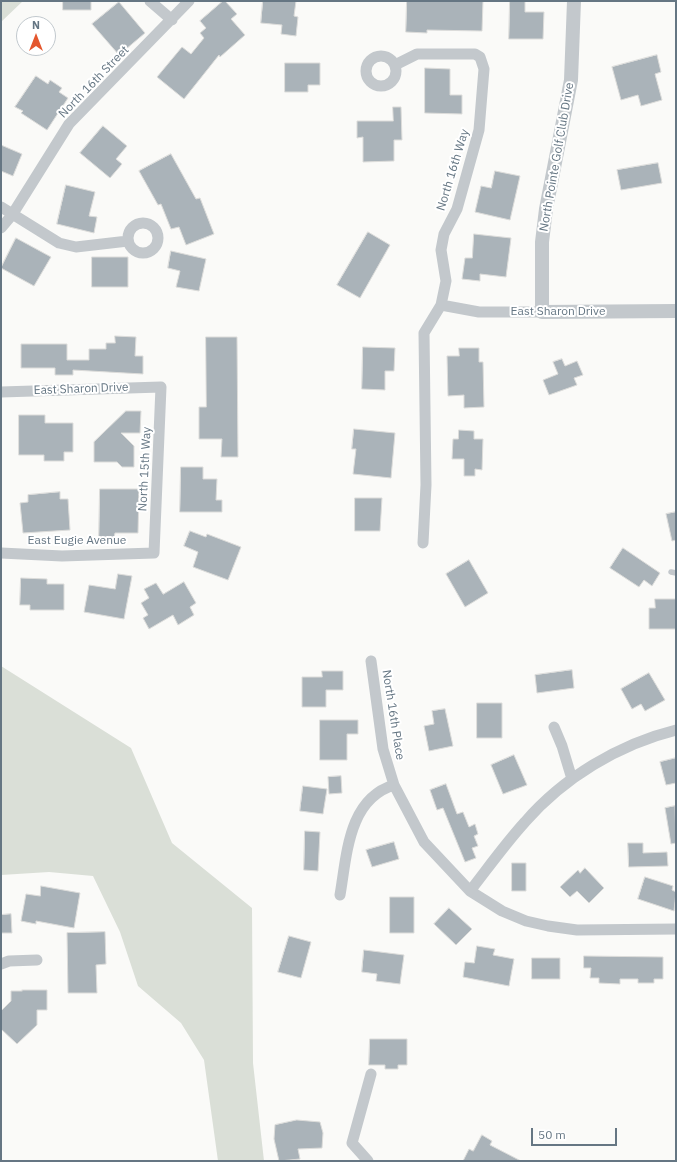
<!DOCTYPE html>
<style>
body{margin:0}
#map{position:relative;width:677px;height:1162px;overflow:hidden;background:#fafaf8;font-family:"IBM Plex Sans",sans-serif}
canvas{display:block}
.frame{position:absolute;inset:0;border:2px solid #657683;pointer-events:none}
.north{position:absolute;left:16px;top:16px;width:40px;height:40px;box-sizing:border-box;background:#fff;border:1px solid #c1c8cd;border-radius:50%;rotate:0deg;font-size:11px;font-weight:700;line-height:16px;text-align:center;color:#657683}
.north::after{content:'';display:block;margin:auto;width:14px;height:18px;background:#e4572e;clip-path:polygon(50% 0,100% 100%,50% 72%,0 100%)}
.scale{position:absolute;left:531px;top:1128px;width:86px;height:18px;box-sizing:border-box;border:2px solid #657683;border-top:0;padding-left:5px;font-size:12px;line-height:14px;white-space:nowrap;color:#657683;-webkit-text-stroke:3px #fff;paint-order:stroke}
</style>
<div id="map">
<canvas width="677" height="1162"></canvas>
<div class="frame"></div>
<div class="north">N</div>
<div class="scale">50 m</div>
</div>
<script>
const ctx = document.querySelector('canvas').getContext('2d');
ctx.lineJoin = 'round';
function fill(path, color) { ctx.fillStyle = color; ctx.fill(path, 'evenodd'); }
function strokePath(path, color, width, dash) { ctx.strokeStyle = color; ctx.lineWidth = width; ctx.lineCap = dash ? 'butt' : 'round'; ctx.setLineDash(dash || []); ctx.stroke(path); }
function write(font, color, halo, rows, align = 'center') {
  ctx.font = font + ' "IBM Plex Sans",sans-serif'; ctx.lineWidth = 4; ctx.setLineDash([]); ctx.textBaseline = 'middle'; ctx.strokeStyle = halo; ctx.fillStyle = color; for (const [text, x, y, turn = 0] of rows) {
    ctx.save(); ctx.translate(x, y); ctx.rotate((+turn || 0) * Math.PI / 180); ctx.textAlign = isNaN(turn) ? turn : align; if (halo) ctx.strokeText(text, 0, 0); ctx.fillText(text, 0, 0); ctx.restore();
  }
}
const green = new Path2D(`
 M1 1H23L1 22Z
 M1 666 131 748 172 843 252 908 253 1063 264 1161H218L204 1060 181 1023 138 986 120 932 93 876 49 872 1 875Z`);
const building = new Path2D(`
 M63 1H91V10H63Z
 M223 1H225L237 14 231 19 245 35 220 57 219 55 184 99 157 77 182 47 191 54 204 38 200 33 206 28 200 21Z
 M263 1H296L294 16 298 17 296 36 281 34 282 25 261 23Z
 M407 1H483L482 31 427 30V33L406 32Z
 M510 1H525V12H544L543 39H509Z
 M119 2 145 33 119 55 92 24Z
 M657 55 661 72 655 74 662 100 641 106 638 95 621 100 612 67Z
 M285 63H320V85H308V92H285Z
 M425 68 450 69V95H462V114L425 113Z
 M36 76 48 84 50 80 62 88 59 92 68 98 47 130 21 113 23 111 15 107Z
 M393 107H401L402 140H394V161L363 162V137L357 138V121H393Z
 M103 126 127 146 116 159 122 164 110 178 80 153Z
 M1 145 22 154 13 176 1 171Z
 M171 154 196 199 200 198 214 234 186 245 179 227 171 229 161 204 158 205 139 171Z
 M658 163 662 183 621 190 617 170Z
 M495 171 520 176 510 220 475 212 481 186 491 188Z
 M66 185 95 192 89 216 97 217 94 233 57 224Z
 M368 232 390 245 360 298 337 285Z
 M474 234 511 238 506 277 480 274V281L462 279 465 258H472Z
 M16 238 51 257 34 286 1 268Z
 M171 251 206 259 199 291 176 287 180 271 168 268Z
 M92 257H128V287H92Z
 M115 336 136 337 135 356H143V374L73 370V375H55V368H21V344H67V360H89V349H106V343H115Z
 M206 337H237L238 457H221L222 439H199V407H206Z
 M363 347 395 348 394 371H385V390L362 389Z
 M459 348H479V362H483L484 407 464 408V395L448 396 447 356H459Z
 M562 359 565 366 577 361 583 375 574 378 577 385 549 395 543 380 558 374 553 362Z
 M126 411H141L140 433H121L134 446V467H122L117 462H94V442Z
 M19 415H45V423H73V452H64V461H44V455H19Z
 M354 429 395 433 391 478 353 474 356 449H352Z
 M459 430 474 431V439H483L482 470 475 469V476H464V459H452L453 439H458Z
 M181 467H203V479H217L216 500H222V512H180Z
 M100 489H139L138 533H115L114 538H99Z
 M60 492V499H68L70 530 23 533 20 503 28 502V495Z
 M355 498H382L380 531H355Z
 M676 512V540L672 541 666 514Z
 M190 531 206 537 207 534 241 547 228 580 193 567 198 552 184 546Z
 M623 548 660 573 652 586 644 580 639 587 610 568Z
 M469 560 488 593 465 607 446 574Z
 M118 574 132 576 124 619 84 612 89 585 115 589Z
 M21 578 47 579V584H64V610H30V605H20Z
 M184 582 196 603 190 607 194 615 178 625 173 615 149 629 143 618 148 615 141 603 149 598 144 589 156 583 163 594Z
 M655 599H676V629H649V608H655Z
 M572 670 574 688 537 693 535 675Z
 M322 671H343V690H326V707H302V677H322Z
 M649 673 665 700 645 711 641 704 632 709 621 689Z
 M477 703H502V738H477Z
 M445 709 453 746 429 751 424 726 434 724 432 711Z
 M320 720H358V734H347V760H320Z
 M514 755 527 785 503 794 491 765Z
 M676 758V783L666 785 660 762Z
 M341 776 342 793 329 794 328 777Z
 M446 784 457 814 463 812 469 827 475 824 478 834 474 836 478 846 472 848 476 858 465 862 443 808 437 810 430 790Z
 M303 786 327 789 323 814 300 811Z
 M675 806 676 843 671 844 665 808Z
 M305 831 320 832 318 871 304 870Z
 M394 842 399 859 372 867 366 850Z
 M628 843H643V853L667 852 668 866 629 867Z
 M512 863H526V891H512Z
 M585 868 604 888 589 903 577 891 570 897 560 887 578 870 580 873Z
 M645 877 673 886 672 890 676 892 674 911 638 899Z
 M41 886 80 893 74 928 36 921V924L21 921 26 894 40 896Z
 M390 897H414V933H390Z
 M449 908 472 929 456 945 434 924Z
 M11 914 12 933H1V915Z
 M105 932 106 964 96 965 97 993H68L67 933Z
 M289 936 311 942 301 978 278 972Z
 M477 946 495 949 493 955 514 959 509 986 463 977 465 962 474 963Z
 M364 950 404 955 400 984 376 981 377 974 362 972Z
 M584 956 663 957V979H654V983H638V979H620V984L599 983V978H590L591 968H584Z
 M532 958H560V979H532Z
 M22 990H47V1010H37V1025L17 1044 1 1029V1011L11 1001V991H22Z
 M370 1039H407V1065H398V1069H385V1065H369Z
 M297 1120 320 1122 323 1133 322 1148 298 1149 300 1159 279 1161 274 1139 275 1125Z
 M482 1135 492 1141 490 1145 521 1161H463L469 1149 473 1151Z`);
const service = new Path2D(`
 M671 572 676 573`);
const minor = new Path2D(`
 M150 1 172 20
 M366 71a15 15 0 1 1 30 0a15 15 0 1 1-30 0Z
 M395 65 417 54H475L480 57 484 69 479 130 457 209 444 234 441 250 446 281 441 305 424 333 426 485 423 543
 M1 207 59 243 76 247 128 241
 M128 238a15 15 0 1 1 30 0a15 15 0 1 1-30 0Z
 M1 228 12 215 69 124 189 1
 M441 305 479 312H542
 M1 392 161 387 154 553 62 556 1 553
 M371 661 383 749 394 785 424 842 470 891 502 911 526 921 548 926 577 930 676 929
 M554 727 562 746 572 779
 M470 891C488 868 505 844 525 822 563 778 619 744 676 730
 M340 895C347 855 348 799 394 785
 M1 964 9 961 37 960
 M368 1161 352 1143 371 1074`);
const tertiary = new Path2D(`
 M574 1 571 80 546 209 542 242V312L676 311`);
const streetNames = [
 ["North 16th Street",94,82,-46],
 ["North Pointe Golf Club Drive",557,157,-80],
 ["North 16th Way",453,170,-73],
 ["East Sharon Drive",558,312],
 ["East Sharon Drive",81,389,-2],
 ["North 15th Way",145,469,-87],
 ["East Eugie Avenue",77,541],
 ["North 16th Place",393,715,81]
];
fill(green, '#dadfd7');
fill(building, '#aab3b9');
strokePath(building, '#dcdcda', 1);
strokePath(service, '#c3c8cc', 5.5);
strokePath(minor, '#c3c8cc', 11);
strokePath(tertiary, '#c3c8cc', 14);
write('12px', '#657683', '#fff', streetNames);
</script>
